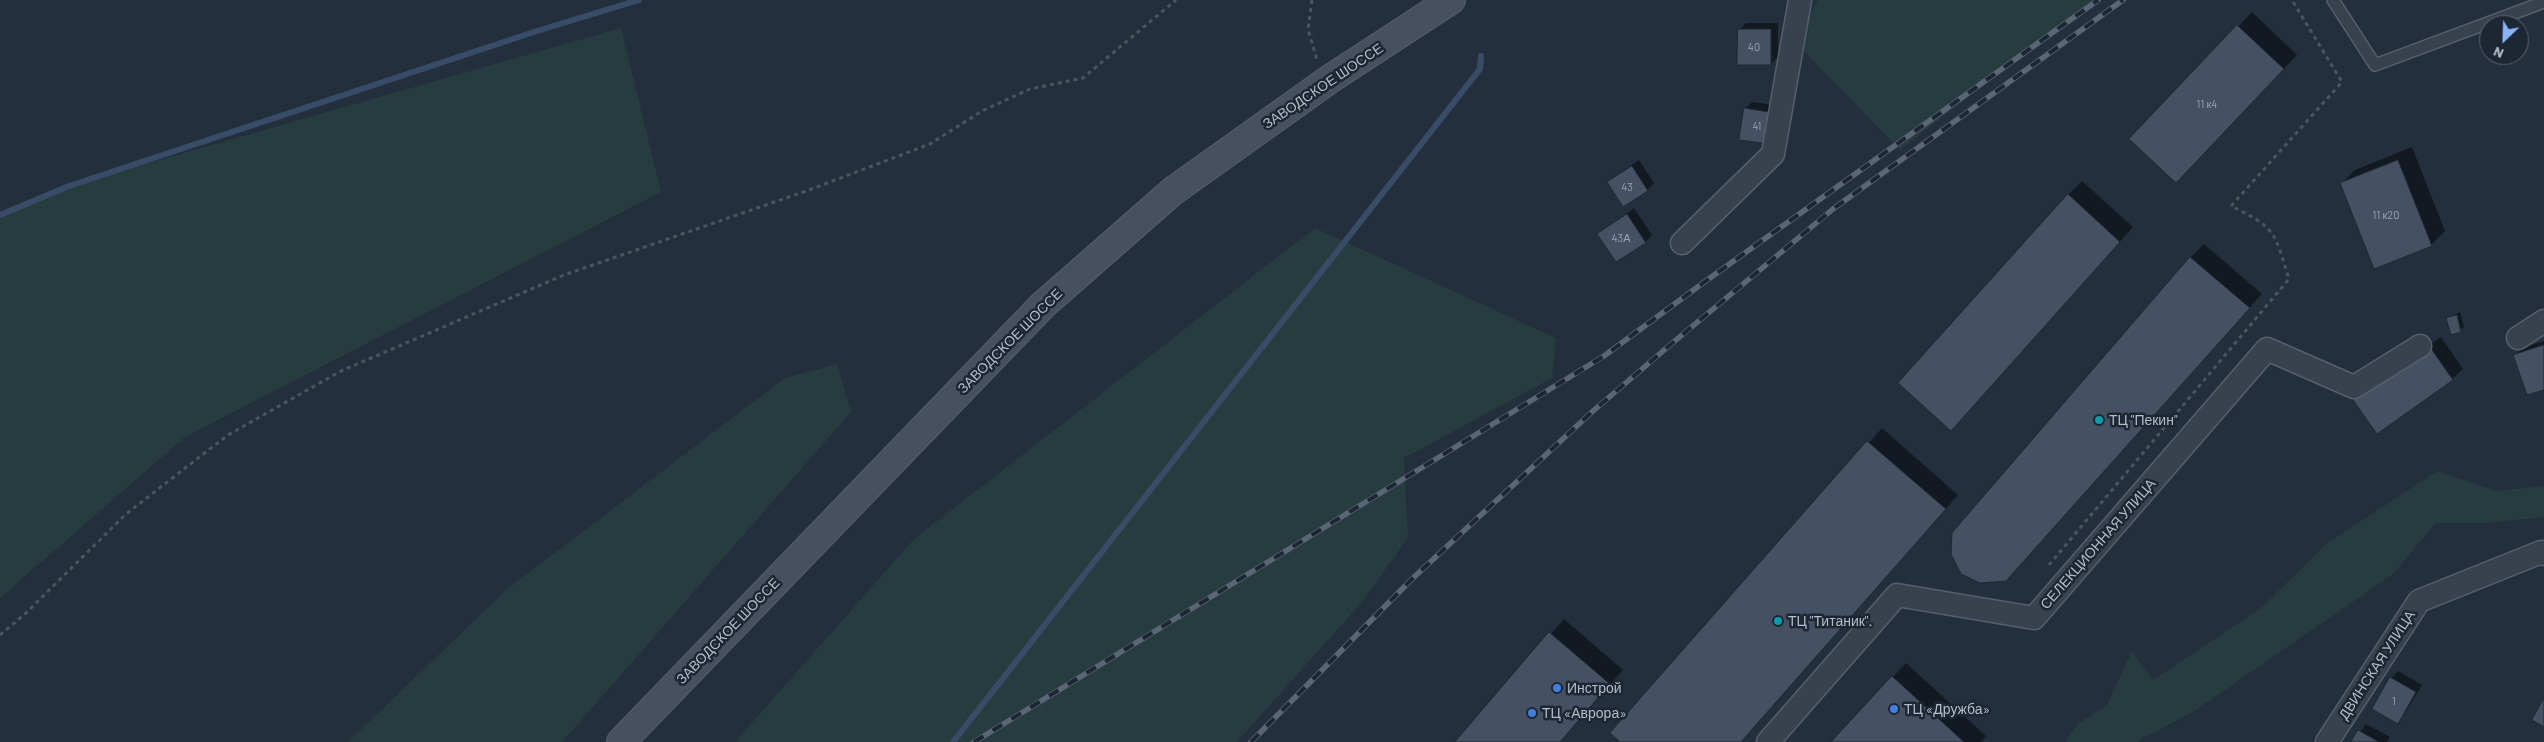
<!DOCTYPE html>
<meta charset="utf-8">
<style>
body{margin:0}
#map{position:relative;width:2544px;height:742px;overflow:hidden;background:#242f3e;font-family:Barlow,sans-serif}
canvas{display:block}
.north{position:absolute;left:2479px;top:15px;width:50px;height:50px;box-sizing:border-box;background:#1d2633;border:1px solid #59626f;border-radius:50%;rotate:204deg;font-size:14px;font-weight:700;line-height:20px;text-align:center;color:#b4bcc9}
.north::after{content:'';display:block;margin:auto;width:18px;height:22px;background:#8ab4f8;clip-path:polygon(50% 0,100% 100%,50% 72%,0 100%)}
</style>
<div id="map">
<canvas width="2544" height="742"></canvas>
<div class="north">N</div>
</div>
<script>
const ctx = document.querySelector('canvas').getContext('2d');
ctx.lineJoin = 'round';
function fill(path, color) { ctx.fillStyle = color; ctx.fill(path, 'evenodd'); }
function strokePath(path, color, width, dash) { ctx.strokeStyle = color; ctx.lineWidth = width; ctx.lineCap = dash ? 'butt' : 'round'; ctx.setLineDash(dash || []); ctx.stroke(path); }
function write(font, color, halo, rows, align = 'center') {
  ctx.font = font + ' Barlow,sans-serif'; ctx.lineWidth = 5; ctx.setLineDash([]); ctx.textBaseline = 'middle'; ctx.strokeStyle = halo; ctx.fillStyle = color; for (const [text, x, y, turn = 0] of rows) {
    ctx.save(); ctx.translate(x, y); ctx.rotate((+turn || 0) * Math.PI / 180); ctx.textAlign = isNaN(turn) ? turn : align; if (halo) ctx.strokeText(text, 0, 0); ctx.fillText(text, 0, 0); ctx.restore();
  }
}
const green = new Path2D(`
 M1818 0H2092L1900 150 1794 41Z
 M621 28 661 192 185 437 0 598V214L44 193Z
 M1315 228 1556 338 1552 378 1404 458 1408 538 1362 602 1237 742H735L914 539Z
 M837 364 851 412 562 742H348L507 589 785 378Z
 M2437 471 2497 491 2544 486V517L2485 523H2436L2393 574 2193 712 2136 742H2065L2079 723 2107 705 2132 651 2153 680 2260 609 2326 544Z`);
const shadow = new Path2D(`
 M2252 12 2297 55 2190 167 2131 139Z
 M1746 23H1778V57L1771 64 1739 30Z
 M1752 102 1781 106 1741 139 1745 109Z
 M2412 147 2445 231 2431 245 2341 184 2355 170Z
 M1639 160 1654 183 1647 190 1608 182Z
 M2082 181 2133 227 1964 415 2068 195Z
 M1634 208 1652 235 1645 242 1599 234Z
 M2204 244 2262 294 2019 565 2190 258Z
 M2460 312 2464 327 2451 333 2447 318Z
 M2441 337 2463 369 2452 379 2366 390Z
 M2544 341V389L2515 355 2522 348Z
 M1882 428 1958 495 1741 742H1621L1612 733Z
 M1564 619 1623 670 1560 742H1456Z
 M1906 663 1986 736 1981 742H1832Z
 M2398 671 2422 685 2404 715 2397 722 2391 678Z
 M2366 724 2390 737 2387 742H2353Z`);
const stream = new Path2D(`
 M0 215 69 186 537 31 639 0
 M953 742 1480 69 1481 56`);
const building = new Path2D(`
 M2237 25 2284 69 2176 183 2129 139Z
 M1738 29H1771V65H1737Z
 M1744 108 1775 113 1770 144 1739 140Z
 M2398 160 2432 246 2374 269 2340 183Z
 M1632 166 1648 191 1623 207 1607 182Z
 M2068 194 2120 242 1951 431 1898 383Z
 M1627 214 1646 243 1616 262 1597 234Z
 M2190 257 2250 308 2006 581 1980 583 1961 574 1951 554 1952 533Z
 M2457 315 2461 332 2451 335 2446 318Z
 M2544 345V390L2527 395 2513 355Z
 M2430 347 2453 380 2377 434 2353 400Z
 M1867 441 1946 509 1741 742H1620L1610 733Z
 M1549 632 1610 684 1560 742H1455Z
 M1892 676 1964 742H1831Z
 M2390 677 2416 692 2398 724 2372 709Z
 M2544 698V727L2532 720Z
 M2358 730 2379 742H2351Z`);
const path = new Path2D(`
 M1312 0 1308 29 1317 60
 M2049 565 2289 279C2274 232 2277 228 2231 206L2342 82 2292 0
 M0 635 26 613 126 514 228 435 341 371 564 275 809 190 930 144 982 111 1030 89 1083 78 1176 0`);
const service = new Path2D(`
 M2333 0 2375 65 2544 2`);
const minor = new Path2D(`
 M1682 243 1773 154 1800 0
 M2518 338 2544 321
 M1768 742 1897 595 2034 618 2267 349 2354 387 2420 346
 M2327 742 2419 601 2541 552 2544 554`);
const secondary = new Path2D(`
 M621 742 1043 305 1173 191 1330 79 1451 0`);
const rail = new Path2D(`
 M974 742 1604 356 1703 283 2098 0
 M1251 742 1413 578 1593 411 1670 345 1833 209 2123 0`);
const markers = [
 [2099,420,5,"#0f9aa8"],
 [1778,621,5,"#0f9aa8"],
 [1557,688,5,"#3f7fe0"],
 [1894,709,5,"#3f7fe0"],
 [1532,713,5,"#3f7fe0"]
];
const numberNames = [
 ["40",1754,47],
 ["11 к4",2207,104],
 ["41",1757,126],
 ["43",1627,187],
 ["11 к20",2386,215],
 ["43А",1621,238],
 ["1",2394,701]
];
const streetNames = [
 ["ЗАВОДСКОЕ ШОССЕ",1323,86,-34],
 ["ЗАВОДСКОЕ ШОССЕ",1010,341,-45],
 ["СЕЛЕКЦИОННАЯ УЛИЦА",2098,544,-49],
 ["ЗАВОДСКОЕ ШОССЕ",728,631,-46],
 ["ДВИНСКАЯ УЛИЦА",2377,665,-57]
];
const poiNames = [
 ["ТЦ \"Пекин\"",2109,420],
 ["ТЦ \"Титаник\".",1788,621],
 ["Инстрой",1567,688],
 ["ТЦ «Дружба»",1904,709],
 ["ТЦ «Аврора»",1542,713]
];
fill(green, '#263c3f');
fill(shadow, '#0007');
strokePath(stream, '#394c67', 6);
fill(building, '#455162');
strokePath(building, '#1f2835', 1);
strokePath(service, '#565f6c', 14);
strokePath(minor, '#565f6c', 25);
strokePath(secondary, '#565f6c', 30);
strokePath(path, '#44595c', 3, [4, 4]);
strokePath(service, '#38414e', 11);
strokePath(minor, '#38414e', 22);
strokePath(secondary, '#465061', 28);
strokePath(rail, '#5a6575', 5.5);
strokePath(rail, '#1d2633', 4, [11]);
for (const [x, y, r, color] of markers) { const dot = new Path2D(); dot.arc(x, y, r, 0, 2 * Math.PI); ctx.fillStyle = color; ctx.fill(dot); strokePath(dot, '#1d2633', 2); }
write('11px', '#98a1af', null, numberNames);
write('14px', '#b4bcc9', '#1d2633', streetNames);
write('14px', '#b4bcc9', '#1d2633', poiNames, 'left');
</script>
